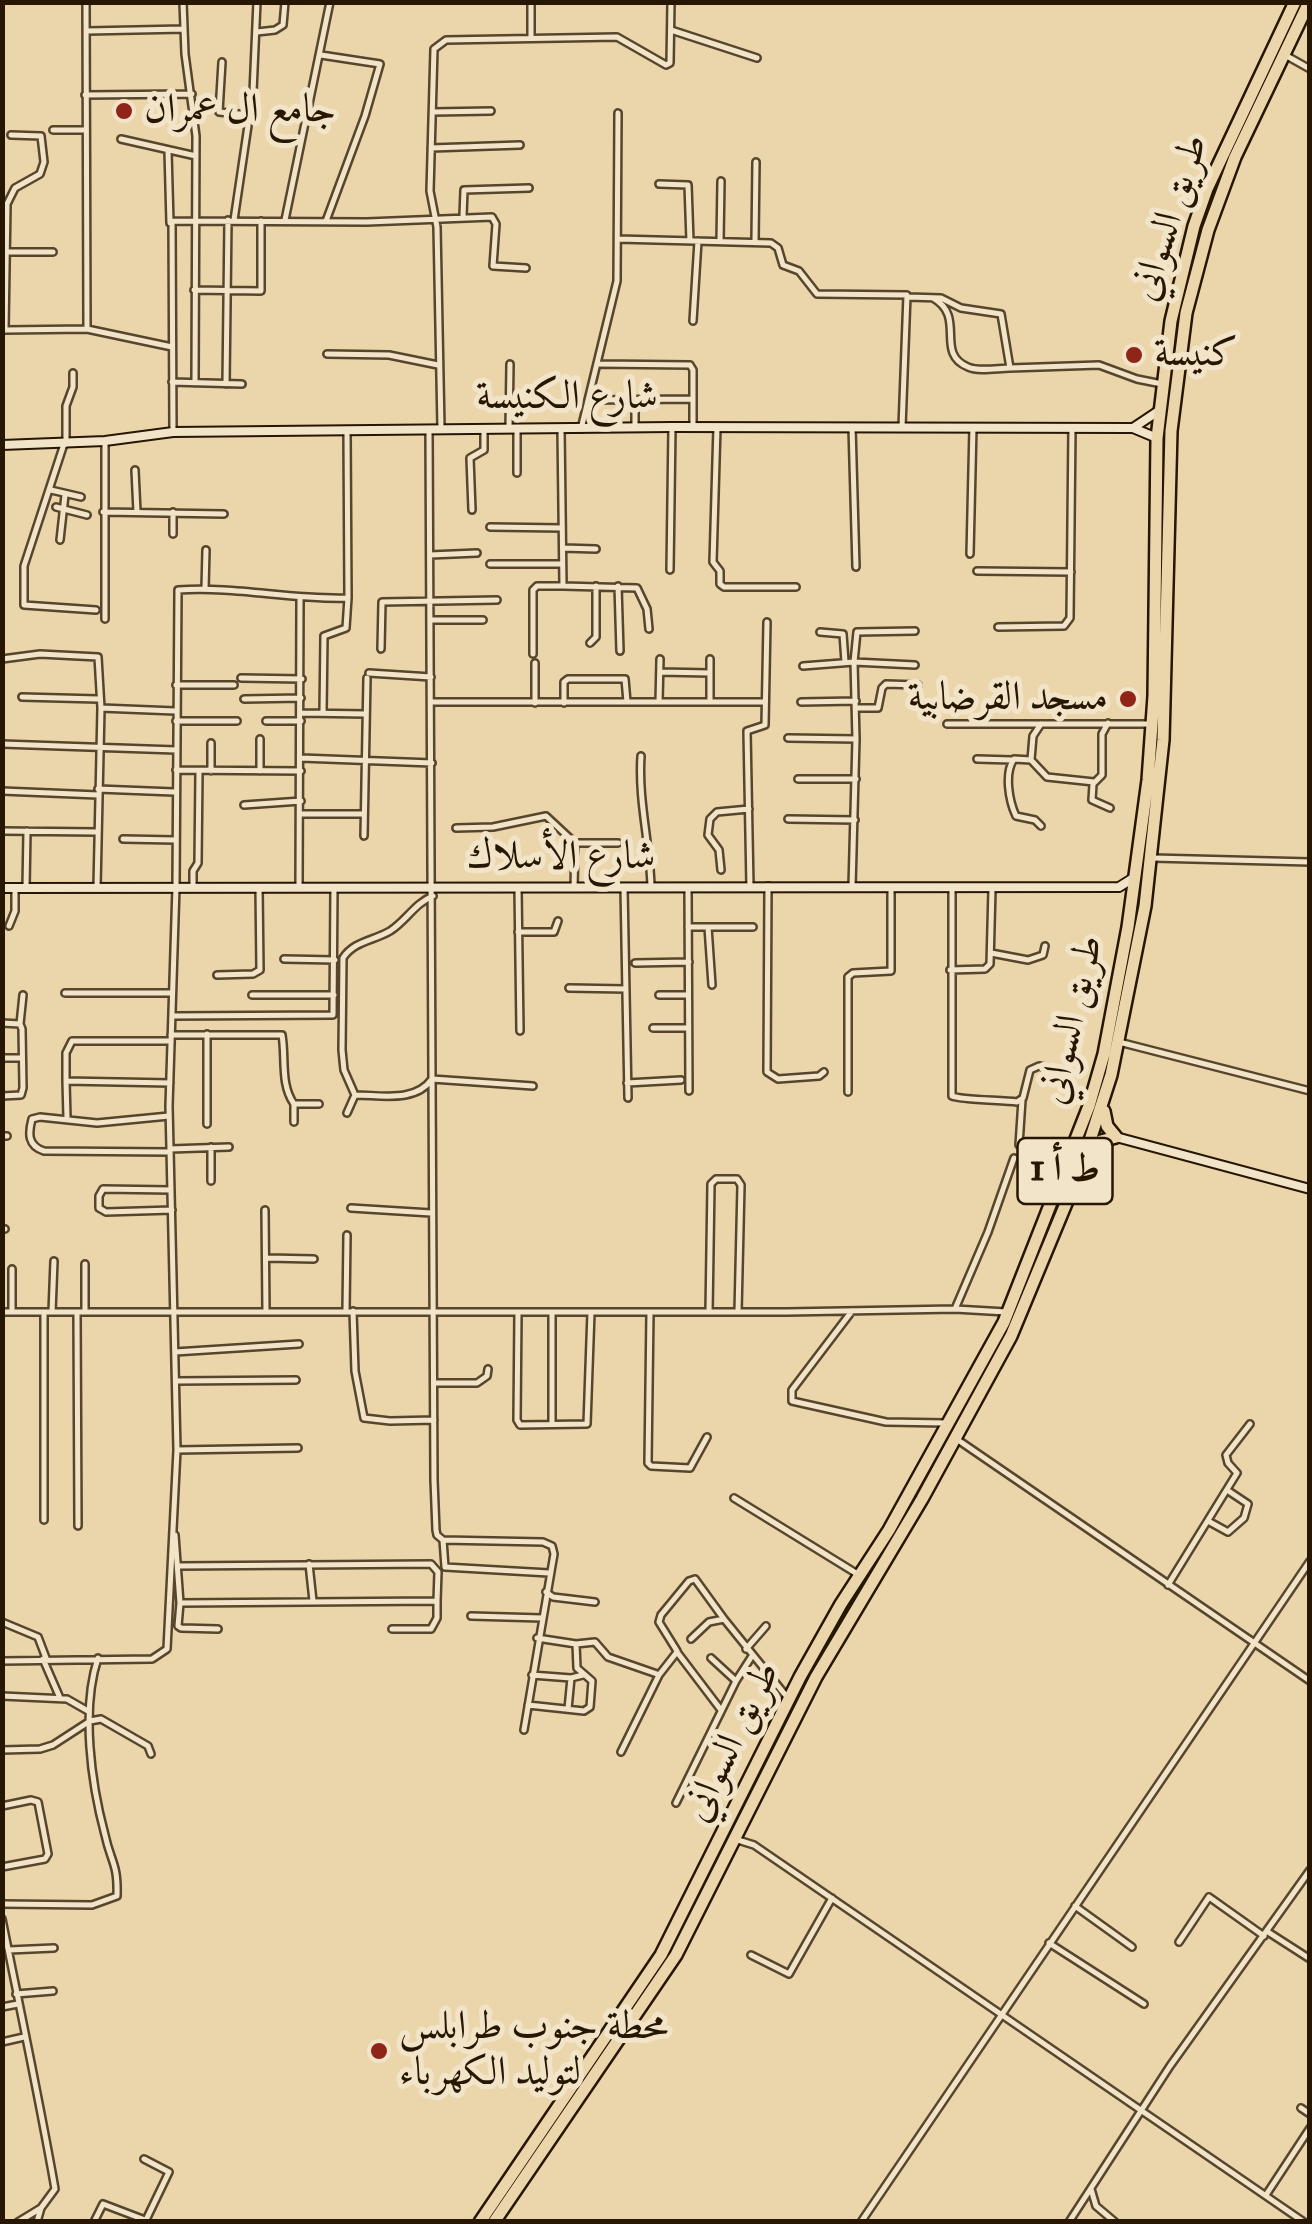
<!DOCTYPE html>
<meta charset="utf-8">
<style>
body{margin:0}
#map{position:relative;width:1312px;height:2224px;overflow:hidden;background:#ebd6ac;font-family:"IM FELL Great Primer",serif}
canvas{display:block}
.frame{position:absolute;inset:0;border:5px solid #271601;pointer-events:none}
</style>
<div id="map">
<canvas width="1312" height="2224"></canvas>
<div class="frame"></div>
</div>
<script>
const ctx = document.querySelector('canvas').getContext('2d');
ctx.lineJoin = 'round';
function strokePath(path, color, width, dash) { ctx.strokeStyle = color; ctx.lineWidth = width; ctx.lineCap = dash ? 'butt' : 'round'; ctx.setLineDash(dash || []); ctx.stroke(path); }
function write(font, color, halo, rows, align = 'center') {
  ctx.font = font + ' "IM FELL Great Primer",Amiri,serif'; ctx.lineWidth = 10; ctx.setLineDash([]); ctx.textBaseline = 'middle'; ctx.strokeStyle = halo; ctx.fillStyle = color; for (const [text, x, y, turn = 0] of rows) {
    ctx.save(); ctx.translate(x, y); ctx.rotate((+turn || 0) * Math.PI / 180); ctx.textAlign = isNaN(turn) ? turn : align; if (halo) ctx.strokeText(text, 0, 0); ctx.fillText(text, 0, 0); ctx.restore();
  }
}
const street = new Path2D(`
 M86 2 87 329
 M183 2 185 54 196 136 195 383
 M671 30 757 58
 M87 31 184 29
 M257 32 275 30 283 25 285 2
 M531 37V2
 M321 55 380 64 365 116 326 221
 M1285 55 1310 69
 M222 62 219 112 249 115
 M85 95 192 94
 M433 112 491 111
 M53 130H85
 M121 139 196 156
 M431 148 520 145
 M168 151 170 223
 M659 184 688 185 690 241
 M463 216 464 190 529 188
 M234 220 253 92 257 2
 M285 220 330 2
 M618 239 771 243 778 248 783 265 799 271 817 294 907 295 902 427
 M720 241 721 181
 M755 241 756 162
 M6 252H53
 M194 290 261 291V221
 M908 297 941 298 961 308 1001 314 1010 368 1099 365 1137 379 1162 384
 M933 298C967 317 934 353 968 367 979 372 998 368 1010 368
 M693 321 698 241
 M5 330 7 204 15 188 40 174 44 162 41 136 11 135
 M5 330 87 329 172 347
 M327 354 389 355 438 365
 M599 364 690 365 693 370V427
 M172 382 242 384
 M226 384 228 220
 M590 400 692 399
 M635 400V427
 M717 427 713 562 720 571V584L724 587H796
 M852 427 856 567
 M441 428 437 227 430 191 434 49 446 40 617 37 666 65 670 63 671 2
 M509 428 510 364
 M517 428V473
 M581 429 617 281 618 113
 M347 431 348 598
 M173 432 172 221 367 222 492 217 496 224 493 266 526 268
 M105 441V619
 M64 444 24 566V605L96 610
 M66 444V406L73 387V373
 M135 470 137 512
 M51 490 81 497
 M56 507 87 515
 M472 510 470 458 484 450V428
 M103 512 224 514
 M173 512V534
 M490 527 562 528
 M60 540 65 495
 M563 548 596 549
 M970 554 973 427
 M430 555 477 553
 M490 564H562
 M670 570 672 427
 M977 571 1071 572
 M563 586 637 588 647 609 649 629
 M618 586 620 651
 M205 589 206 550
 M432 620H483
 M998 627 1064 626 1070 618 1072 427
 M915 631 857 632 854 662 915 665
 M820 632 843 634 845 662
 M590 643 596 637V586
 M381 649 382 602 497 600
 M533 654V590L537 586H563L561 429
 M2 659 40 654 98 657 101 708 97 887
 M803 666 854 662 856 739 852 887
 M660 672 710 673
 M369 673 431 677
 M241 678 302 679
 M176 685H234
 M22 697 98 699
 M244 699 301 698
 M710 701V659
 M432 702H765
 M659 702 660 659
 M801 702 856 701
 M535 703V663
 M564 703V682L568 679H625L627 702
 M101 708 175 711
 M856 708H878L882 688 886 684 918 685
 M302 713 366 714
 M176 721H237
 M266 721H301
 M1108 723 1102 734V775L1093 784 1092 800 1110 808
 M947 724H1149
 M1041 724 1033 736 1031 760 1014 759C1004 773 1009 801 1016 816L1035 820 1041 826
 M788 738 856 739
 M260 739V771
 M2 744 176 750
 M641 756C638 801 650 843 651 887
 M301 758 432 763
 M977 759 1012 760
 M1031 760 1047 777 1094 782
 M176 770 301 771
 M211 771V743
 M798 779H856
 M98 789 174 792
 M2 791 98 795
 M244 805 301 801
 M301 814H363
 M788 819 855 820
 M456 828 493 827 546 816 575 843H618
 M2 831 97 832
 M364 836 367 678
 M123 839 175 840
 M1153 858 1310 862
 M721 870 719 850 708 835 710 819 717 812 749 809
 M768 886 767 1072 778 1079 819 1076 824 1072
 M193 887V871L198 863 199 772
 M750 887 747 731 765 725 767 622
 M26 888 27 831
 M299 888 300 599
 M574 888 575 843
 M624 888 628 1098
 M688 888 689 1091
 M952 888V1096C961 1100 1003 1100 1017 1102L1023 1098 1030 1070 1039 1066 1060 1070
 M518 889 520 1031
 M9 926 15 911V888
 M688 927H753
 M708 927 712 985
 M518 932H554L558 921
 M991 953 1028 960 1043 955 1045 946
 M284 959 335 960
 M635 963 689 962
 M950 970 985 969 990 964 992 889
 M217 975 253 974 260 970 259 888
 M569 988 626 989
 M65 993H172
 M252 995H334
 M659 995H688
 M173 1016 333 1015 334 888
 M2 1023 20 1024 22 1029 23 1088 21 1095 2 1096
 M20 1024 23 995
 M653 1028H687
 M207 1034V1124
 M171 1035H282C286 1058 280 1084 294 1104H319
 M1119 1042 1310 1091
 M2 1058H22
 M66 1081 67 1118
 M170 1083 66 1081V1053L72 1041H171
 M627 1083 681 1080
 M533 1086 432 1079 434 1480 436 1530 437 1535 443 1540 445 1567 549 1573
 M848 1092V977L853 973 891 971V887
 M355 1095C381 1095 415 1103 432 1079L429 429
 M294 1104V1122
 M347 1113 355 1095 344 1070 342 1050 343 958C354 941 373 941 390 931 406 921 415 903 433 896
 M169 1116 97 1123 40 1117 32 1119C28 1134 28 1146 44 1151L170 1152
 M2 1136H7
 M1019 1145 1022 1100
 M211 1147V1181
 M170 1149 229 1147
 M171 1190 103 1189 99 1196V1208L106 1212 172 1210
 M351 1208 431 1213
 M265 1210 266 1311
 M2 1229H5
 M267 1258 314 1259
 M85 1264V1311
 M12 1269V1311
 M955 1309 988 1232 1014 1158
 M346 1311 347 1235
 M353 1311 355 1371 364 1418 390 1421 434 1420
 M852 1311 792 1390V1401L886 1422 945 1423
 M2 1312H787L955 1309 1006 1312
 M52 1312 54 1261
 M77 1312 78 1526
 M518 1312 517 1420 520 1425 587 1424 591 1312
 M552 1312V1424
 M650 1312 648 1463 651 1466 690 1468 707 1437
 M709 1312 711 1184 716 1179H737L741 1185 738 1312
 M44 1313V1520
 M175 1352 299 1344
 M176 1381 296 1380
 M434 1383H477L487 1376 488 1369
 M958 1440 1310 1681
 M177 1450 298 1448
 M734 1498 859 1575
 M1208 1521 1228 1532 1244 1518 1248 1504 1227 1490
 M175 1535 180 1603 437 1601 438 1572 431 1564 179 1566
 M443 1540 543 1542 552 1546 554 1554 524 1730
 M309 1564 313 1601
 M1168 1585 1237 1473 1228 1463 1226 1455 1250 1424
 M546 1592 553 1597 595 1602
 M180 1603 178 1626 181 1628 218 1629
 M471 1616 542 1618
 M2 1622 38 1637 46 1658
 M392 1629H431L437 1618V1601
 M691 1639 709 1622 724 1619 787 1697
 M576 1644 595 1642 608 1657 657 1674
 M746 1649 766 1626
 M677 1651 659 1622 661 1615 689 1581 695 1579 724 1619
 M711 1658 736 1681
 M43 1659 60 1698
 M2 1661 152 1659 167 1649 177 1450 169 1106 176 887 178 590C236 586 291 600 348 598L346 628 324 636 323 713
 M532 1675 571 1678 583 1675
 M2 1696 67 1699 88 1711
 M528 1705 584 1711 590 1707 592 1681 577 1668 576 1644 537 1638
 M568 1709 571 1678
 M2 1750 40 1749 53 1745 90 1721 101 1719 148 1746 151 1754
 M621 1752 659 1675 677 1652 721 1710
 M676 1803 736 1681 752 1656
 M2 1806 31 1800 38 1802 48 1854 45 1859 2 1867
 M738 1840 754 1845 1304 2222
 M2 1904 92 1905 117 1896C118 1863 111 1863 105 1835 91 1783 81 1709 98 1658
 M1075 1906 1132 1947
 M2 1919C20 2009 39 2098 55 2189L41 2208 37 2222
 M1268 1932 1310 1959
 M1179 1942 1209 1897 1264 1936
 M1049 1943 1144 2004
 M9 1950 54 1948
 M751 1955 789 1974 832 1898
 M16 1994 53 1991
 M2 2007 18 2004
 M2 2042 24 2037
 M1301 2108 1310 2114
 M144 2159 169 2172 145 2222
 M1091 2189 1096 2206 1115 2222
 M1266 2195 1310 2128
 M18 2222 41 2208
 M94 2222 103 2204 145 2220
 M861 2222 1310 1561
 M1069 2222 1170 2066 1310 1870`);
const secondary = new Path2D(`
 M1133 428 1160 410
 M2 445 105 441 173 432 672 427 1133 428 1157 438
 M2 888 1119 887 1135 877
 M1116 1137 1310 1189`);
const highway = new Path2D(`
 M1090 1153 1101 1141 1116 1137 1107 1126 1104 1111
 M480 2222 661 1955 800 1677 841 1604 889 1530 1004 1322 1089 1106 1104 1054 1128 927 1148 780 1154 696 1157 438 1171 321 1194 226 1207 189 1295 2
 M494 2222 676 1955 816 1677 922 1499 1011 1336 1082 1165 1111 1075 1145 906 1163 740 1171 431 1186 313 1208 230 1235 157 1309 2`);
const markers = [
 [124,111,10,"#8f2418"],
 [1134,355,10,"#8f2418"],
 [1128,699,10,"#8f2418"],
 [379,2051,10,"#8f2418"]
];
const shields = [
 [1065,1171,95]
];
const shieldNames = [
 ["ط أ 1",1065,1171]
];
const poiNames = [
 ["جامع ال عمران",144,111],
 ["كنيسة",1154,355],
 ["مسجد القرضابية",1108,699,"right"],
 ["محطة جنوب طرابلس",399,2028],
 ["لتوليد الكهرباء",399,2074]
];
const streetNames = [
 ["طريق السواني",1171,218,-72],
 ["شارع الكنيسة",567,398],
 ["شارع الأسلاك",561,858],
 ["طريق السواني",1073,1020,-77],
 ["طريق السواني",733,1742,-64]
];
strokePath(street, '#58462c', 10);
strokePath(secondary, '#271601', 12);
strokePath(highway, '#271601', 16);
strokePath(street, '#f2e4c9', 5);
strokePath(secondary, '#f2e4c9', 8);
strokePath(highway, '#ebd6ac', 11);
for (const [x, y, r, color] of markers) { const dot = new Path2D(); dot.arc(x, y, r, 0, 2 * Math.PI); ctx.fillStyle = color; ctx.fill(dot); strokePath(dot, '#f2e4c9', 4); }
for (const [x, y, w] of shields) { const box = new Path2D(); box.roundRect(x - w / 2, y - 33, w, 66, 8); ctx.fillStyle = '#f2e4c9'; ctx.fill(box); strokePath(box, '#271601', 2.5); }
write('bold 38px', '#271601', null, shieldNames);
write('40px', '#271601', '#f2e4c9', poiNames, 'left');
write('40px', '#271601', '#f2e4c9', streetNames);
</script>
